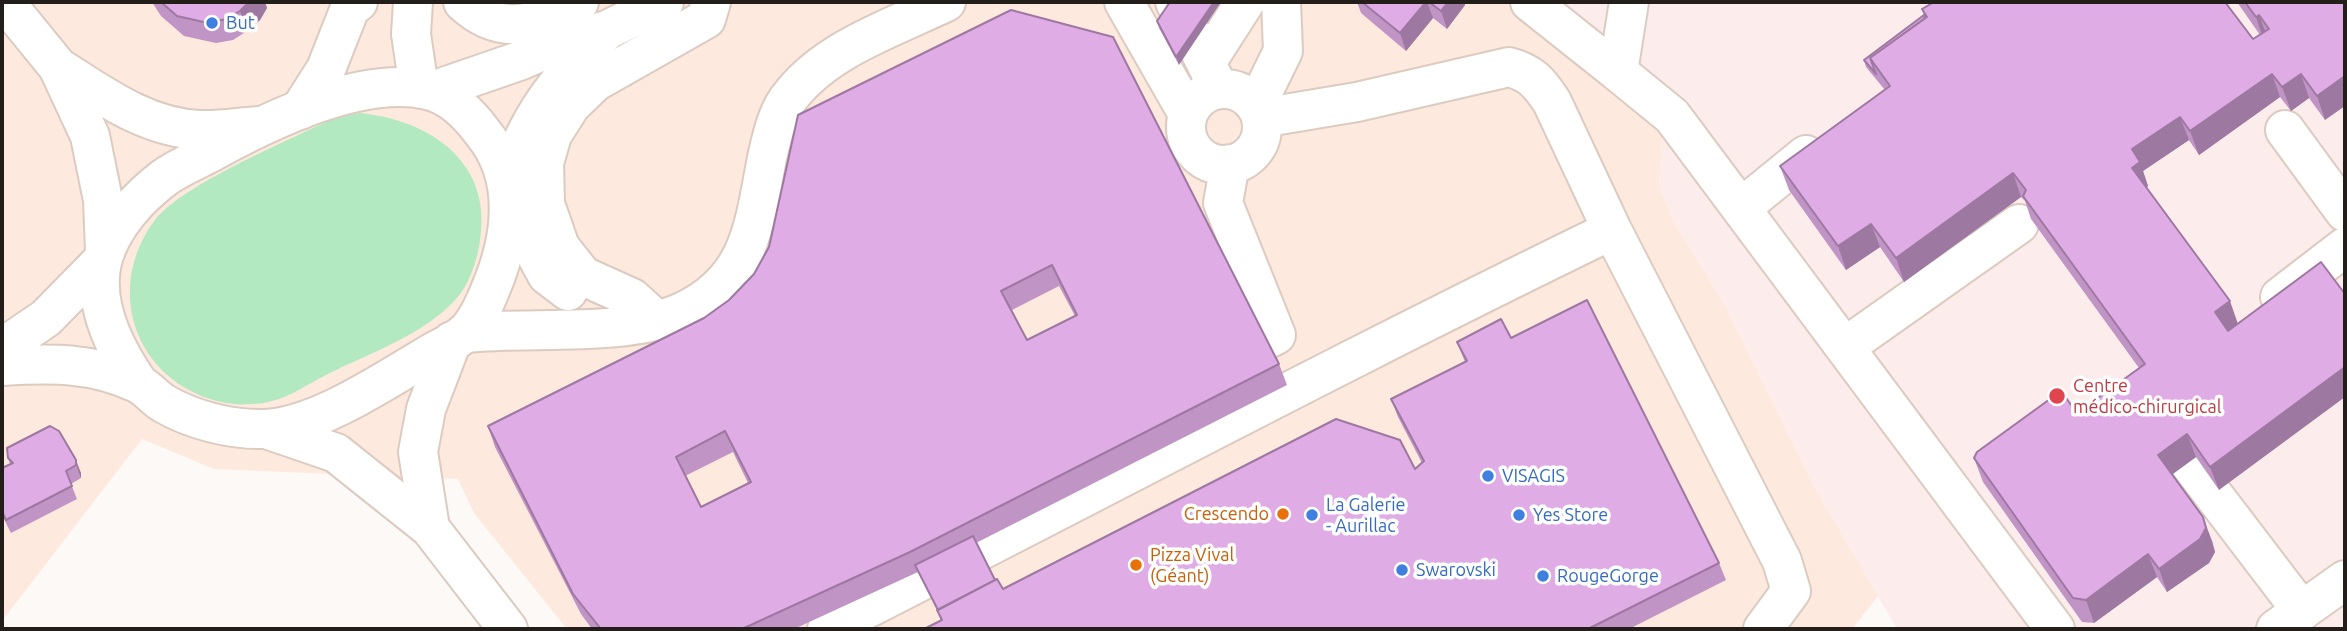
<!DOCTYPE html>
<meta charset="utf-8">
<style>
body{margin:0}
#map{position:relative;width:2347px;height:631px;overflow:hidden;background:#fdf9f7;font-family:Ubuntu,sans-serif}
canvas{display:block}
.frame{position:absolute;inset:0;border:4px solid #241e1a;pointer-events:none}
</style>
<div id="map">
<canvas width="2347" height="631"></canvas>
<div class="frame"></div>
</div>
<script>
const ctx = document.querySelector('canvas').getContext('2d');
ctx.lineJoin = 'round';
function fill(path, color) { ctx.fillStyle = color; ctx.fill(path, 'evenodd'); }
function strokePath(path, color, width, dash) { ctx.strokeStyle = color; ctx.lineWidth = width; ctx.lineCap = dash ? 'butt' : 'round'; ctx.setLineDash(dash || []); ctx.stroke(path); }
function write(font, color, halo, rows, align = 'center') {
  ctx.font = font + ' Ubuntu,sans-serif'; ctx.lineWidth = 7; ctx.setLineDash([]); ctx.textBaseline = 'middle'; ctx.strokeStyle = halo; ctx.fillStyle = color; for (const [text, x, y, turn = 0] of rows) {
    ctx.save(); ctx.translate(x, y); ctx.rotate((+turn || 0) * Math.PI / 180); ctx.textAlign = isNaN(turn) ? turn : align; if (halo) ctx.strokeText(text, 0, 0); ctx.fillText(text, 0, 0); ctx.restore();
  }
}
const built = new Path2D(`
 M9 2H1514L1663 125 1659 186 1675 224 1725 305 1814 486 1878 596 1852 629H567L474 513 458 479 214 469 142 439 2 621V8Z`);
const medical = new Path2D(`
 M1514 2H2345V629H1897L1814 486 1725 305 1675 224 1659 186 1663 125Z`);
const green = new Path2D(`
 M360 113C430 120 493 162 480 241 477 260 470 284 456 299 424 335 367 354 324 376 308 384 290 397 272 401 266 403 258 404 251 404 233 406 211 401 195 393 127 361 110 279 155 220 183 184 290 140 334 118Z`);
const minor = new Path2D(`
 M5 2 58 67 90 136 103 200 105 250
 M413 2 411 34 419 88
 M463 2C503 39 536 23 579 2
 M1124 2 1188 114
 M1175 2 1219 89
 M1530 2 1618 72 1629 2
 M1206 63 1245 2
 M58 67C102 95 146 128 200 130 220 131 240 127 260 126
 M1618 72 1672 116 2055 629
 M1186 127a38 38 0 1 1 76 0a38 38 0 1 1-76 0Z
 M1256 106 1283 51 1281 2
 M300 110 326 69 350 8 358 2
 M1261 118 1357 102 1509 67C1531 73 1539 82 1552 102L1612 230 1782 561 1791 591 1763 629
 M2285 130 2345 212
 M1741 208 1806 155
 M511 209 547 275 568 291
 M2280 297 2345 247
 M655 319 632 298 583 276 560 247 545 204 544 163 552 135 571 105 595 82 706 19 711 2
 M465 333C530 326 624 338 682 312 751 280 754 225 767 158 772 136 777 111 792 94 829 48 894 27 946 2
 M1845 347 2019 224
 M1220 362 1276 335 1223 203 1230 164
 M2157 421 2302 611
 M266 429 336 453 430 528 508 629
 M430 528 418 452 426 409 452 341
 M827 629C1089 496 1348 358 1612 230
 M2276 629 2345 580`);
const major = new Path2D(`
 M432 91 519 61 556 45 607 30 664 2
 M507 183C526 117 558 80 605 32
 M2 348 46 318 102 261
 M2 366C50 363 92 362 137 383 147 388 154 397 163 403 192 420 231 430 264 429 316 427 381 383 425 357 437 349 454 343 465 333 477 322 485 303 491 288 512 238 520 178 483 133 469 114 451 95 427 90 361 75 266 122 210 153 195 161 177 168 164 178 139 197 114 224 104 255 90 299 114 348 139 384`);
const wall = new Path2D(`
 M152 2H265L267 8 260 20 247 31 233 40 216 43 184 36 161 16Z
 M1170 2 1179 65 1159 28 1157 21Z
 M1357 2H1464L1465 5 1447 29 1433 18 1406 51 1361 13Z
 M2237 2H2345L2325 120 2309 98 2291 111 2280 97 2199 155 2189 140 2143 171 2148 186 2147 187 2219 490 2196 457 2173 474 2212 541 2215 552 2209 563 2167 592 2157 577 2094 623 2082 622 1983 482 1974 458 2077 413 2139 368 2031 219 2025 201 2021 197 1904 282 1880 247 1846 270 1789 190 1780 166 1885 90 1866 67 1864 60 1924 15 1922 9 2253 39 2260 35Z
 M798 115 1279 364 1287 385 976 543 995 580 1003 589 1415 469 1422 463 1398 417 1391 399 1465 362 1457 342 1511 338 1719 563 1726 580 1629 629H924L941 621 937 610 918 572 794 629H592L581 614 495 447 488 426 704 318 729 300 754 274 769 247ZM1059 286 1075 316 1027 340 1012 310ZM733 452 748 483 701 507 685 476Z
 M50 426 81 473V478L71 484 77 499 11 533 4 519 2 520V468L10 464 8 458Z`);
const shadedWall = new Path2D(`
 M249 2H265L267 8 260 20 247 31 240 11Z
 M1214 2H1221L1179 65 1176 57Z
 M1426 2H1427L1433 18 1406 51 1400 33Z
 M1448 2H1464L1465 5 1447 29 1441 11Z
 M2259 15 2268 39 2264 41 2256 17Z
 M2272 74 2280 97 2199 155 2190 131Z
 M2301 74 2309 98 2291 111 2282 87Z
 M2345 76V106L2325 120 2317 96Z
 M2180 117 2189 140 2143 171 2148 186 2141 191 2132 168V149Z
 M2013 173 2021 197 1904 282 1896 258Z
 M1871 224 1880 247 1846 270 1838 246Z
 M2230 301 2238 324 2223 336 2215 312Z
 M2345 367V397L2219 490 2210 467Z
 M2187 434 2196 457 2167 478 2158 455Z
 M76 460 81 473V478L76 465Z
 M2203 517 2212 541 2215 552 2209 563 2167 592 2159 569Z
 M2148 554 2157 577 2094 623 2086 600Z`);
const building = new Path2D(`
 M161 2H249L240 11 226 19 208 23 177 16Z
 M1170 2H1214L1176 57 1157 21Z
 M1362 2H1426L1400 33Z
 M1429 2H1448L1441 11Z
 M1934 2H2225L2253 39 2269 29 2259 15 2256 17 2245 2H2345V76L2317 96 2301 74 2282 87 2272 74 2190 131 2180 117 2132 149 2140 162 2132 168 2230 301 2215 312 2228 331 2321 262 2345 294V367L2210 467 2187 434 2158 455 2203 517 2206 528 2200 539 2159 569 2148 554 2086 600 2073 598 1974 458 1977 452 2061 391 2077 413 2145 364 2023 196 2026 190 2013 173 1896 258 1871 224 1838 246 1780 166 1890 86 1870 58 1927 17 1922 9Z
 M1011 10 1113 37 1279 364 910 552 742 629H601L573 594 488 426 704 318 729 300 754 274 769 247 798 115ZM1052 265 1077 315 1027 340 1001 291ZM725 431 751 482 701 507 676 457Z
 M1924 15 1925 18 1870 58 1876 74 1864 60Z
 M1587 300 1719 563 1588 629H924L942 620 937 610 997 579 1003 589 1336 419 1400 440 1415 469 1424 461 1391 399 1467 361 1457 342 1501 319 1511 338Z
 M50 426 59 431 76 460V465L66 471 72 486 6 520 2 511V468L13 463 8 458 7 448Z
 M973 536 995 580 938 610 915 565Z`);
const markers = [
 [212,23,7,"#3f7fe0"],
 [2057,396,9,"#e0444e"],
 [1488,476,7,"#3f7fe0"],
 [1283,514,7,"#e8710a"],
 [1312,515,7,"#3f7fe0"],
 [1519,515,7,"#3f7fe0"],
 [1136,565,7,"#e8710a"],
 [1402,570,7,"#3f7fe0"],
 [1543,576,7,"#3f7fe0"]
];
const shopNames = [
 ["But",226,23],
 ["VISAGIS",1502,476],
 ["La Galerie",1326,505],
 ["- Aurillac",1326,526],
 ["Yes Store",1533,515],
 ["Swarovski",1416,570],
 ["RougeGorge",1557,576]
];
const healthNames = [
 ["Centre",2073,386],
 ["médico-chirurgical",2073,407]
];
const foodNames = [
 ["Crescendo",1269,514],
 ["Pizza Vival",1150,555,"left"],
 ["(Géant)",1150,576,"left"]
];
fill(built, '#fde9dd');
fill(medical, '#fcecec');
fill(green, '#b2e9c1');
strokePath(minor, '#dccbc0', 42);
strokePath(major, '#dccbc0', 42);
strokePath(minor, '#fff', 38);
strokePath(major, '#fff', 38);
fill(wall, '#c194c6');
fill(shadedWall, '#9d78a1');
fill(building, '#e0ace6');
strokePath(building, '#9d78a1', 2);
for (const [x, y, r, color] of markers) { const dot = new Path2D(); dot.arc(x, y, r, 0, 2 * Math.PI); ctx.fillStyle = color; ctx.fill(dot); strokePath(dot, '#fff', 2.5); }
write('18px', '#366cbe', '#fff', shopNames, 'left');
write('18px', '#be3a42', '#fff', healthNames, 'left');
write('18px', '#c56008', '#fff', foodNames, 'right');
</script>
